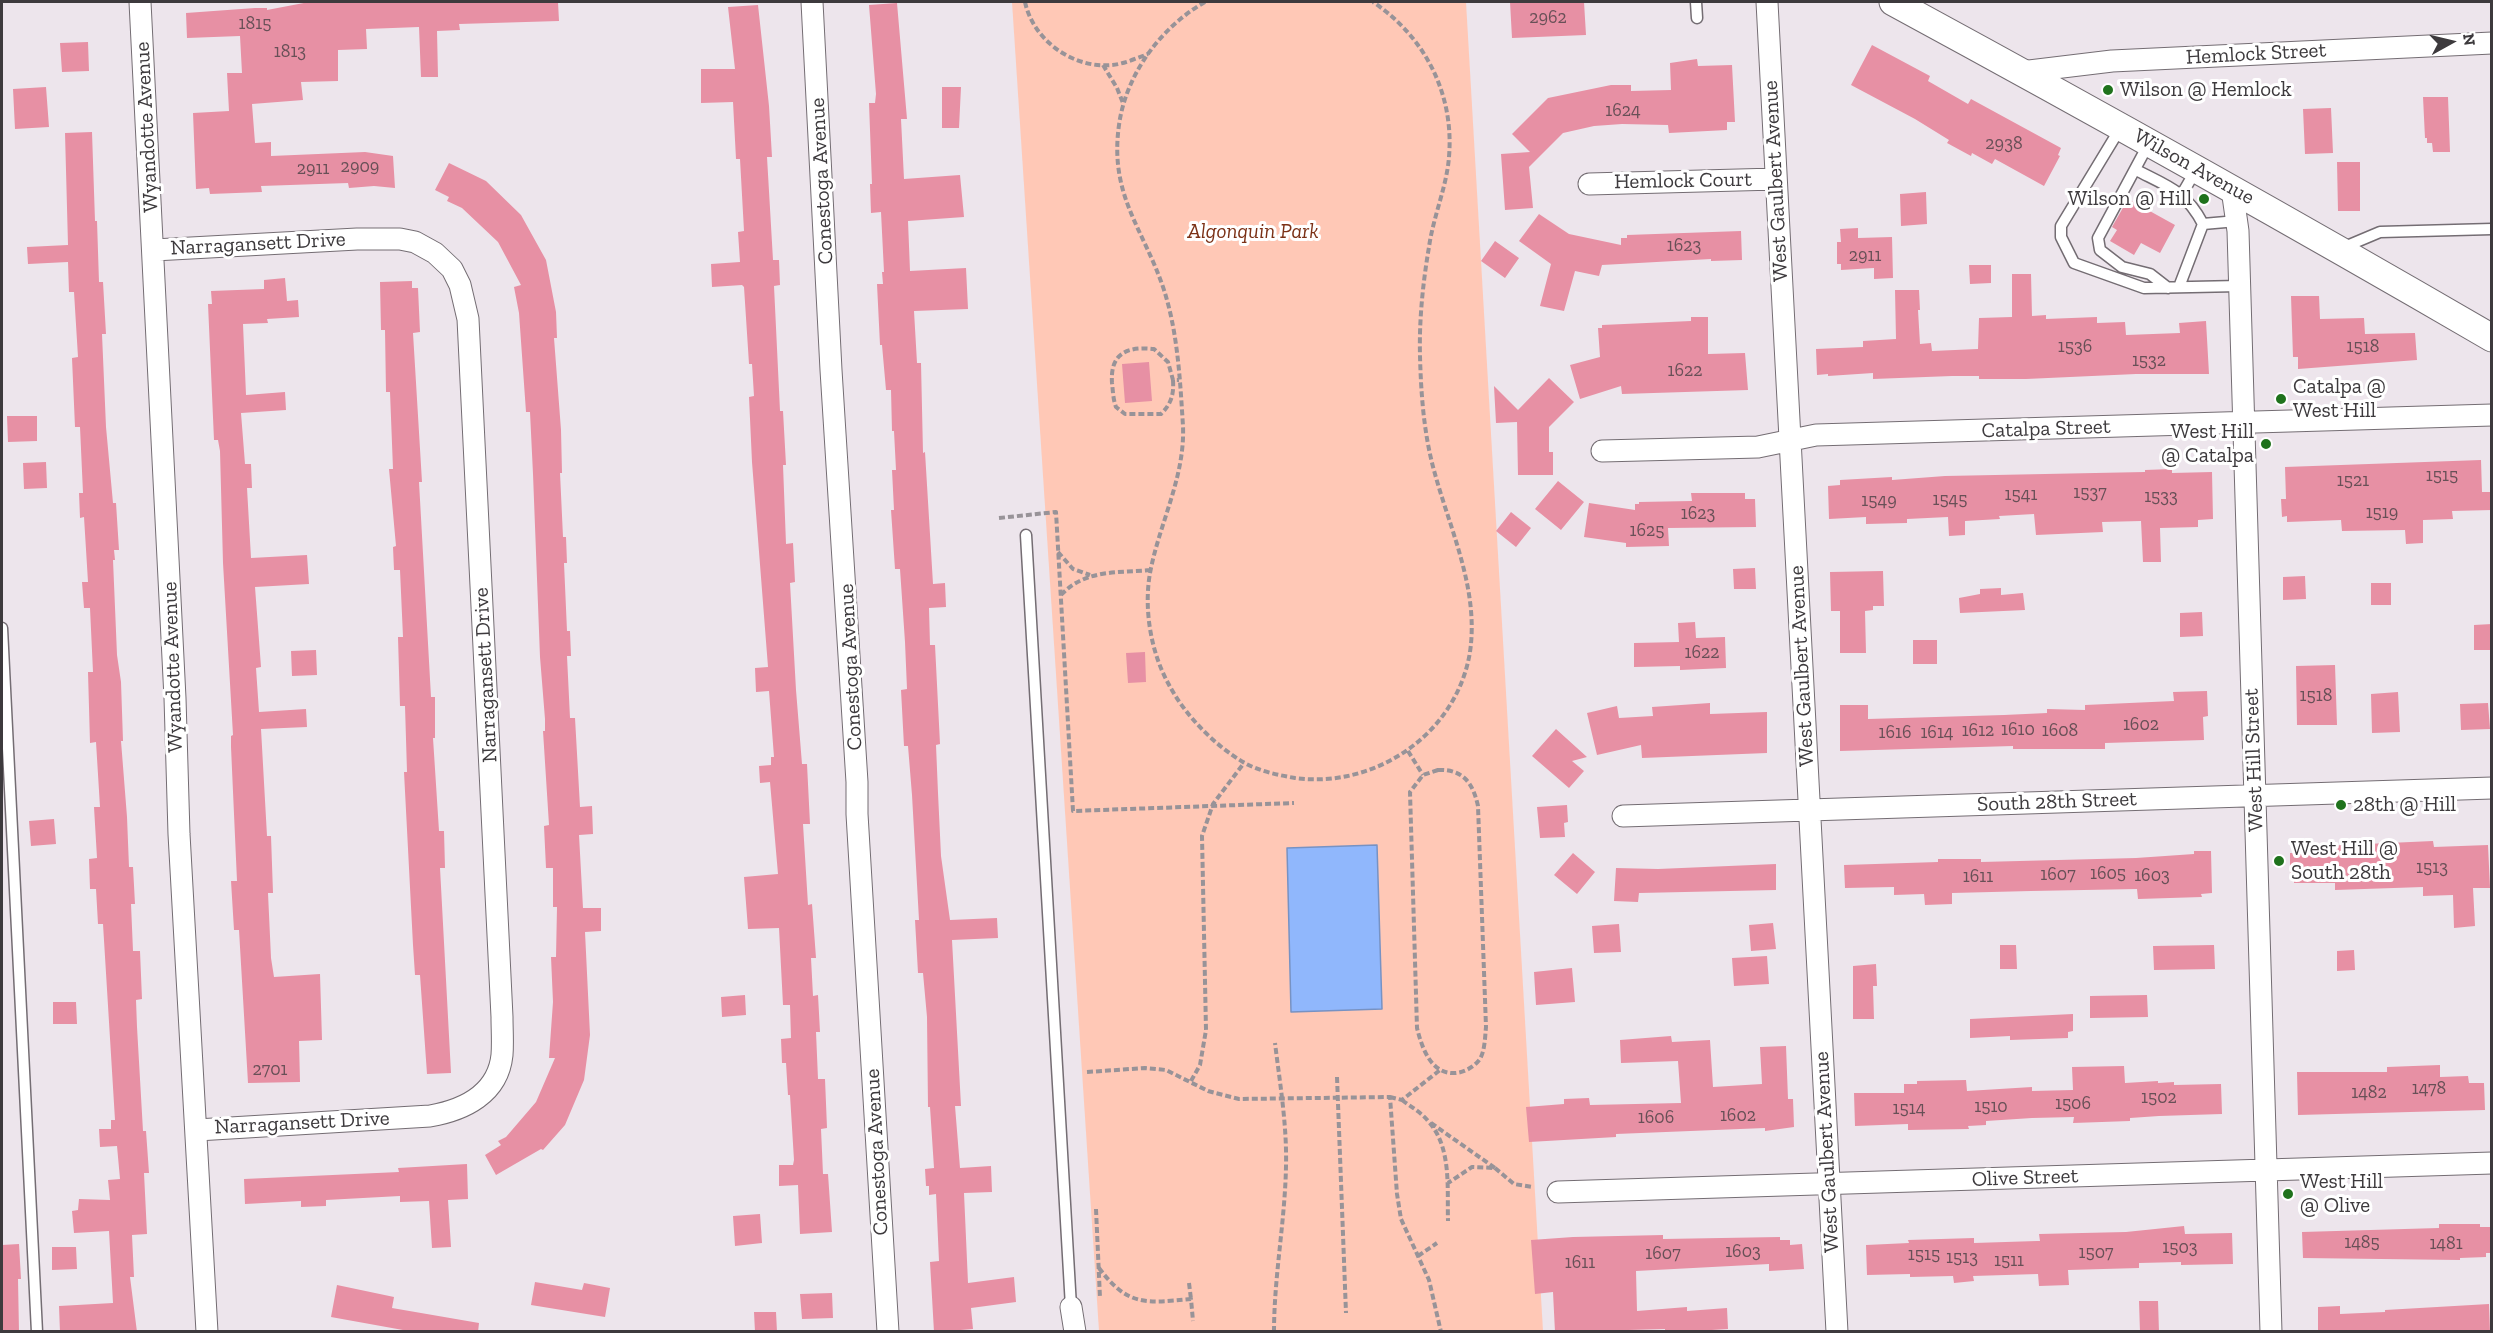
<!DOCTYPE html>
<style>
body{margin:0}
#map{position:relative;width:2493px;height:1333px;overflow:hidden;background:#ede5ec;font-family:"Zilla Slab",serif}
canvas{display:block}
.frame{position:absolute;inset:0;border:3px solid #3d3a3d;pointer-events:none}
.north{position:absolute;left:2421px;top:12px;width:60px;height:60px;-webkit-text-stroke:4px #fff;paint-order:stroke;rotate:82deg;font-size:16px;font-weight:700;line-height:24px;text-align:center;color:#3d3a3d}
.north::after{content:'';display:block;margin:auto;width:21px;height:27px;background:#3d3a3d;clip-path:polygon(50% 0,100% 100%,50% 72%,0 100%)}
</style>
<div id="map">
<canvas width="2493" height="1333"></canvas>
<div class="frame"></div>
<div class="north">N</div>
</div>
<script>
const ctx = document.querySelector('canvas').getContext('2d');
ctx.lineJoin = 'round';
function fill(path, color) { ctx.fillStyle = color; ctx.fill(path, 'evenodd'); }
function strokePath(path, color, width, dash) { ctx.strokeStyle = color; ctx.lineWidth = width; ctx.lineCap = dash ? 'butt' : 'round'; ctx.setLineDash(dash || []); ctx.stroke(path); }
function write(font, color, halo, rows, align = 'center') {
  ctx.font = font + ' "Zilla Slab",serif'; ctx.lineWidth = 6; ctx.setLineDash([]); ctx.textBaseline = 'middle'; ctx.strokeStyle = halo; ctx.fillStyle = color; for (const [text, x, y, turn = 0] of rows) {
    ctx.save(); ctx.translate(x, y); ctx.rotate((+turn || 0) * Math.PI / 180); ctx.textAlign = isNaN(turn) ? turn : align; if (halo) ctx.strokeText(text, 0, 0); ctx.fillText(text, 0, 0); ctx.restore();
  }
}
const green = new Path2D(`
 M1012 2H1466L1543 1331H1099Z`);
const water = new Path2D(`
 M1377 845 1382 1009 1291 1012 1287 848Z`);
const building = new Path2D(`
 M309 2H558L559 21 459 24 460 30 437 31 438 77H421L419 27 366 29 367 49 338 50V81L301 82 303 100 252 104 255 143 271 142V156L365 152 393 156 395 188 374 186 349 188 348 183 261 186 262 192 210 194 209 188 196 189 193 113 229 111 227 73H242L240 36 187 38 186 13 255 8H267V10Z
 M1510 2H1584L1586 35 1512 38Z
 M897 3 907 119H901L904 179 960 175 964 217 908 221 910 271 966 268 968 309 914 311 917 363H921L923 453 925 452 933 584 945 583 946 607 929 608 930 645H935L940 744 936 745 938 793 941 856 950 920 997 918 998 938 952 940 961 1106H955L960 1168 991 1166 992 1192 964 1193 968 1283 1014 1277 1016 1302 971 1308 973 1329 936 1332H934L930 1262 939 1261 936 1194 929 1195V1186H926L925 1169 934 1168 930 1107H928L927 1017 923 973H918L915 920H919L912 795 908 746H904L901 690 907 689 905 642 900 569H895L891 510H894L892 470H896L894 431H892L891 390H886L882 345H880L877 284H883L882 272H884L881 212 871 213 870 184H872L869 103H875L876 94 869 5Z
 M758 5 769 106 772 157H767L773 260H779L780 285 774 286 780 411H783L786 465H783L786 544 793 543 795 582 790 583 796 690 802 764H807L810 824H803L808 905 812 904 816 958H811L813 996 818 995 820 1032H816L818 1079H825L827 1128 821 1129 823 1174H828L832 1232 800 1234 798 1185 779 1186V1165H793L794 1160 790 1095H788L786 1063H782L781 1039 791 1038 790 1005H783L779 928 748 929 744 877 778 874 770 782 760 783 759 766 771 765V757H774L769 691 756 692 755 668 768 667 752 462 749 397 754 396 752 364H749L744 287 742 285 712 287 711 264 740 262 738 232 744 231 740 159H736L733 102 701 103V69H735L728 7Z
 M88 42 89 71 62 72 60 43Z
 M1872 45 1930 76 1928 81 1968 104 1971 99 2061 148 2058 155 2060 156 2044 186 1995 159 1992 164 1972 153 1971 156 1947 143 1949 140 1915 119 1851 85Z
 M1697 59 1698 66 1732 65 1735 122H1727V130L1669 133 1668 125 1622 124 1594 126 1563 133 1529 167 1533 208 1505 210 1501 154 1530 152 1512 134 1548 98 1611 85H1631V91L1671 90 1670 63Z
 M46 87 49 127 15 129 13 89Z
 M942 87H961L959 128H942Z
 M2423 97H2448L2450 152H2433L2432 143H2427V138H2425Z
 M2331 108 2333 153 2305 154 2303 109Z
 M92 132 95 221H97L99 282H103L106 334H102L106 427 113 503H116L119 550H114L115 560H113L117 655 121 682 123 741H121L127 817 129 867H133L135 904H131L133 951H140L142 999 136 1000 137 1027 143 1131H146L149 1173H144L147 1234 132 1235 134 1277H130L137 1332H60L59 1306 113 1303 109 1231 74 1233 72 1211 78 1210 79 1199 110 1200 108 1180 120 1179 117 1146 100 1147 99 1129H111V1120H115L103 924H98L96 889H90L89 859 97 858 94 807H100L96 742 90 743 88 672H93L90 608H84L82 582H88L84 517 80 518 79 493H83L80 427H75L72 358 78 357 74 292H69L68 262 28 264 27 247 68 245 65 133Z
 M2337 162H2360V211H2338Z
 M449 163 486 181 521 215 546 260 556 312 557 338H554L561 430 562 473H560L563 537H566L567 563H564L567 631H570L571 656H567L570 718H575L580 807 592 806 593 834 579 835 583 908H601V931L585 932 590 1035 584 1080 565 1125 543 1150 541 1149 496 1175 485 1155 501 1145 498 1141 506 1137 536 1102 555 1058H549L553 1002 551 957H556L557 907H553V868H546L544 826 549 825 543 731H545V719L540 657 533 474 530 412H526L519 313 514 287 521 285 498 242 462 208 447 201 449 197 435 190Z
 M1926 192 1927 224 1901 226 1900 194Z
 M2128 199 2175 225 2160 253 2141 243 2134 255 2110 241 2117 230 2112 227Z
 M1539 214 1569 234 1621 245V238H1627V235L1741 231 1742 260 1711 261V259L1602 265 1599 276 1575 271 1564 311 1540 306 1551 264 1519 241Z
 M1858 228V238L1892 237 1893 278 1874 279V268L1841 270V264H1837V242H1841L1840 229Z
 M1495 241 1519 258 1505 278 1481 261Z
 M1969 265H1991V283L1970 284Z
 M2012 274H2031L2032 316 2046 315V319L2097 317V323L2125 322 2126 335 2180 333 2179 323 2206 321 2209 374H2136L2026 379H1979V376H1952L1873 379V373L1828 376V374L1817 375 1816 349 1863 347V341L1896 339 1895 290H1919L1920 310H1918L1920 344 1931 343 1932 351 1978 349 1979 318 2012 317Z
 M285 278 287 301 298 300 299 317 267 319 268 323 243 324 246 395 285 392 286 410 241 413 245 464H251L252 488H247L251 558 307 555 309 584 255 587 261 667 256 668 259 712 306 709 307 727 261 729 267 836H271L273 893H268L271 958 274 977 320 974 322 1040 299 1041 300 1082 248 1083 239 930H234L231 881H237L231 747V736L233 735 223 563 220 451 218 440H214L208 304H212L211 291 264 289V280Z
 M412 281V288H418L420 332 413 333 422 482H419L431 697H435V738H433L439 831H444L445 868H440L451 1073 427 1074 420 975H415L413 945 404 772H407L405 706H400L398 637H403L400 570H394L393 547 396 546 389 469H393L390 392H386L385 330H381L380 282Z
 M2291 296H2319L2320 319 2364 318 2365 334 2415 333 2417 360 2298 369V357H2293Z
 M1691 317H1708V354L1745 353 1748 390 1622 394 1621 386 1580 399 1570 365 1600 357 1598 328H1602V325L1691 321Z
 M1149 362 1152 401 1125 403 1122 364Z
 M1549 378 1574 402 1549 427V452H1553V475H1518L1517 422 1496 423 1494 386 1518 410Z
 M7 416H37V441L8 442Z
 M2481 460 2482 492H2492V510L2452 511 2453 519 2423 520V543L2406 544 2405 530 2342 531 2341 520 2287 522V516L2282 517 2281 499H2286L2285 467Z
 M46 462 47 488 24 489 23 463Z
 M2172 469V473L2212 472 2213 519 2198 520V527L2160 528 2161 562H2143L2141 521 2102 522 2103 532 2036 535 2034 514 1999 516 2000 519 1965 521V535L1949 536 1948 517 1907 519V523L1866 524V517L1829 519 1828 486 1840 485V480L1892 477V480L1945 476 2145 472V470Z
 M1558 481 1584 502 1561 530 1535 509Z
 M1691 493H1745V499H1755L1756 527 1668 528 1669 546 1626 547V543L1584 537 1589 503 1635 510V504H1639V502L1692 501Z
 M1511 512 1531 528 1516 547 1496 531Z
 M1755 568 1756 589H1734L1733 569Z
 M1883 571 1884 606H1873V610L1865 611 1866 653H1840V611H1831L1830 572Z
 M2305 576 2306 599 2283 600V577Z
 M2371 583H2391V605H2371Z
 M2001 588V595L2023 593 2025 610 1960 613 1959 598 1980 594V589Z
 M2202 612 2203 636 2180 637V613Z
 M1695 622 1696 638 1725 637 1726 668 1680 670V666L1634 667V643L1679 642 1678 623Z
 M2492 624V650H2474V625Z
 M1913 640H1937V664H1913Z
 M316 650 317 675 292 676 291 651Z
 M1145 652 1146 682 1128 683 1126 653Z
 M2335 665 2337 725H2297L2296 666Z
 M2207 691 2208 716 2203 717 2204 740 2105 743V749H2013V746L1840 751V705H1868V719L2004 715 2047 713V709L2085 710V705L2174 701 2173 692Z
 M2398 692 2400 732 2372 733 2371 694Z
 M1710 703V714L1767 712V753L1642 758 1641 745 1597 755 1587 713 1617 706 1619 718 1653 716 1652 707Z
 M2488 703 2490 729 2461 730 2460 704Z
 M1556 729 1587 757 1572 761 1584 771 1569 788 1532 756Z
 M1567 805 1568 822 1564 823 1565 837 1540 838 1537 807Z
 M54 819 56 844 31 846 29 821Z
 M2433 841 2434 847 2488 845 2490 888H2473L2475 926 2454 928 2453 895 2423 896V887L2335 890V883H2294V879H2290V853H2300V847Z
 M2194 851H2211L2212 893 2201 894 2202 897 2138 899 2137 889 2031 891 1952 893V904L1925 905 1924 894 1894 895V887L1845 888 1844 865 1938 862V859H1981V862L2136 858 2194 854Z
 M1573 853 1595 872 1577 894 1554 875Z
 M1776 864V890L1639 893 1638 902 1614 901 1616 868 1658 869Z
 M1773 923 1776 949 1751 951 1749 925Z
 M1619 924 1621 952 1594 953 1592 926Z
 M2000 945H2016L2017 969H2000Z
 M2214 945 2215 969 2154 970 2153 946Z
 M2354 950 2355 970 2337 971V951Z
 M1767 956 1769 984 1734 986 1732 958Z
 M1876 964 1877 986H1873L1874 1019H1853V966Z
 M1572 968 1575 1002 1536 1005 1534 972Z
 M745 995 746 1015 722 1017 721 997Z
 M2147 995 2148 1017 2090 1018V996Z
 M53 1002H76L77 1024H53Z
 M2073 1014V1031L2068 1032V1038L2010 1040V1036L1970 1038V1019Z
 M1671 1036 1672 1042 1710 1040 1713 1087 1762 1084 1760 1047 1786 1046 1788 1099H1793L1794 1127 1765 1131V1128L1616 1134V1137L1529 1142 1526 1107 1564 1104V1099L1589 1098 1590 1105 1681 1103 1678 1061 1621 1063 1620 1040Z
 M2440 1065V1077L2468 1076 2469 1083H2484L2485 1110 2298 1115 2297 1072H2387V1067Z
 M2124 1066 2125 1083 2158 1081V1083L2174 1082V1085L2221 1084 2222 1114 2159 1116 2130 1118V1121L2073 1123 2074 1117 2032 1118 1986 1121V1125L1968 1126 1969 1129 1908 1130V1124L1855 1126 1854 1093H1904V1084H1917V1081L1966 1080 1967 1091 2032 1087V1091L2073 1090 2072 1067Z
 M467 1164 468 1199 448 1200 451 1247 432 1248 429 1201 400 1202V1196L326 1200V1206L301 1207V1201L245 1204 244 1179 399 1172 398 1168Z
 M760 1214 762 1243 735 1246 733 1216Z
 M2439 1224H2480V1227H2492V1253H2486V1257L2460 1258V1260L2303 1258 2302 1232 2439 1228Z
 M2184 1226 2185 1234 2232 1233 2233 1264 2181 1265V1262L2139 1263V1268L2068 1270 2069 1285 2039 1286 2038 1274 1973 1276 1974 1281 1954 1283 1953 1276 1910 1277V1274L1867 1275 1866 1245 1909 1243 1908 1240 1974 1238V1243L2037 1241H2040L2039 1234 2126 1232Z
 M1663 1235V1239L1780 1237V1240H1790V1245L1802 1244 1804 1269 1769 1271V1264L1636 1271 1637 1311 1687 1307V1311L1727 1308 1728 1329 1679 1332H1665V1329L1555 1332 1553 1292 1535 1294 1531 1240 1573 1237Z
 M19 1244 21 1279H18L19 1332H2V1245Z
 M52 1247H76L77 1269 52 1270Z
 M535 1282 582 1290 584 1283 610 1288 605 1317 531 1305Z
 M337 1285 394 1297 392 1308 479 1323 478 1332H414L331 1317Z
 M832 1293 833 1318 802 1319 800 1294Z
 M2139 1301H2158L2159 1332H2140Z
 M2489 1304 2490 1332H2466V1330L2318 1332V1307L2340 1306V1314L2385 1312V1310Z
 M754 1312H776L777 1332H755Z`);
const path = new Path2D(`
 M1025 2C1033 40 1073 69 1112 65 1124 64 1137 58 1148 54
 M1205 2C1161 27 1126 74 1119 125 1109 196 1144 229 1164 290 1178 334 1180 380 1183 426 1185 476 1161 520 1151 568 1143 605 1150 650 1168 683 1184 714 1213 744 1243 762 1258 771 1278 775 1295 778 1376 789 1457 733 1470 652 1479 590 1451 532 1435 474 1424 436 1421 395 1420 356 1419 320 1423 282 1429 247 1433 219 1444 193 1448 166 1457 100 1428 39 1373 2
 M1103 65 1117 88 1123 103
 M1173 380C1174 395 1171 404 1161 414H1125L1116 407C1113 399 1113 391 1112 383 1110 354 1126 346 1154 349L1168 362 1173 380H1179
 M999 518 1056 512 1073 811 1294 803
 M1058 552 1073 569 1090 575
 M1061 595C1085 569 1118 573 1150 570
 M1408 751 1423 775
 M1438 770C1463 769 1473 783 1478 806L1486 1027C1485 1037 1485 1050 1480 1059 1474 1067 1465 1072 1456 1073 1431 1075 1422 1048 1417 1028L1410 792 1423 775Z
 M1087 1072 1145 1068 1166 1070 1208 1091 1239 1099 1390 1097 1397 1194 1401 1219 1429 1280 1441 1332
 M1337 1077 1346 1313
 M1191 1081 1200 1065 1206 1030 1202 836 1213 804 1244 763
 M1390 1097 1402 1100 1440 1070
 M1402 1100C1411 1107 1421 1112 1428 1121 1452 1147 1447 1188 1448 1221
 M1431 1123 1495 1168 1472 1167 1448 1183
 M1495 1168 1514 1184 1532 1187
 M1096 1209 1100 1298
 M1418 1256 1437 1243
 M1099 1268C1128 1307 1146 1303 1191 1299L1193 1321
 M1189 1283 1191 1299
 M1274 1332C1274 1276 1285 1222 1286 1166 1287 1125 1280 1084 1275 1043`);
const service = new Path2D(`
 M1696 2 1697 18
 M2121 127 2061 226V237L2074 263 2144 288 2239 286
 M2149 143 2098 238 2100 250 2122 267 2150 274 2168 288
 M2136 170C2167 186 2186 191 2203 224L2179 287
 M2182 194 2196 170
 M2203 224 2237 221
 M2342 248 2380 232 2492 229
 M1026 535 1071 1307
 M2 628 37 1332`);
const minor = new Path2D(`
 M140 2 175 698 179 834 207 1332
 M812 2 831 370 857 782V814L888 1332
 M1767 2 1837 1332
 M2021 72 2112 61 2492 43
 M1589 184 1776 179
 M2232 189 2238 231 2271 1332
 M154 250 357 239H400L415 242 435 253 452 269 460 285 468 319 502 1017C502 1030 503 1042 502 1055 498 1094 464 1110 430 1116L197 1130
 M1602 451 1758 447 1816 435 2492 415
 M1623 816 2492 788
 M1558 1192 2492 1163
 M1071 1307 1075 1332`);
const tertiary = new Path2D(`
 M1893 2C2094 111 2294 223 2492 338`);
const markers = [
 [2108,90,6,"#1f721c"],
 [2204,199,6,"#1f721c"],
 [2281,399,6,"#1f721c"],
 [2266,444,6,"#1f721c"],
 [2341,805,6,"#1f721c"],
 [2279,861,6,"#1f721c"],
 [2288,1194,6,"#1f721c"]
];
const numberNames = [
 ["2962",1548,18],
 ["1815",255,24],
 ["1813",290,52],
 ["1624",1623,111],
 ["2938",2004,144],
 ["2909",360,167],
 ["2911",313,169],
 ["1623",1684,246],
 ["2911",1865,256],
 ["1536",2075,347],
 ["1518",2363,347],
 ["1532",2149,361],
 ["1622",1685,371],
 ["1515",2442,476],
 ["1521",2353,481],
 ["1537",2090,493],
 ["1541",2021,495],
 ["1533",2161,497],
 ["1545",1950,500],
 ["1549",1879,501],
 ["1519",2382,513],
 ["1623",1698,514],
 ["1625",1647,531],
 ["1622",1702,653],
 ["1518",2316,696],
 ["1602",2141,725],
 ["1610",2018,730],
 ["1612",1978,731],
 ["1608",2060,731],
 ["1616",1895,733],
 ["1614",1937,733],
 ["1513",2432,868],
 ["1605",2108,874],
 ["1607",2058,875],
 ["1603",2152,876],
 ["1611",1978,877],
 ["2701",270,1070],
 ["1478",2429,1089],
 ["1482",2369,1093],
 ["1502",2159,1098],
 ["1506",2073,1104],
 ["1510",1991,1107],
 ["1514",1909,1109],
 ["1602",1738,1116],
 ["1606",1656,1118],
 ["1485",2362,1243],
 ["1481",2446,1244],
 ["1503",2180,1248],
 ["1603",1743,1252],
 ["1507",2096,1253],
 ["1607",1663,1254],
 ["1515",1924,1255],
 ["1513",1962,1258],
 ["1511",2009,1261],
 ["1611",1580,1263]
];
const streetNames = [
 ["Hemlock Street",2256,54,-3],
 ["Wyandotte Avenue",147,127,-93],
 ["Wilson Avenue",2194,167,29],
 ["Conestoga Avenue",822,181,-93],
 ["Hemlock Court",1683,181,-1],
 ["West Gaulbert Avenue",1776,181,-93],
 ["Narragansett Drive",258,244,-3],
 ["Catalpa Street",2046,429,-2],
 ["West Gaulbert Avenue",1802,666,-93],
 ["Wyandotte Avenue",173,667,-92],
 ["Conestoga Avenue",851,667,-93],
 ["Narragansett Drive",486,675,-93],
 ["West Hill Street",2254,760,-92],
 ["South 28th Street",2057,802,-2],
 ["Narragansett Drive",302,1123,-3],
 ["Conestoga Avenue",877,1152,-93],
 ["West Gaulbert Avenue",1827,1152,-93],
 ["Olive Street",2025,1178,-2]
];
const poiNames = [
 ["Wilson @ Hemlock",2120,90],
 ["Wilson @ Hill",2192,199,"right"],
 ["Catalpa @",2293,387],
 ["West Hill",2293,411],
 ["West Hill",2254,432,"right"],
 ["@ Catalpa",2254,456,"right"],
 ["28th @ Hill",2353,805],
 ["West Hill @",2291,849],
 ["South 28th",2291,873],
 ["West Hill",2300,1182],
 ["@ Olive",2300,1206]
];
const parkNames = [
 ["Algonquin Park",1253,232]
];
fill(green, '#ffc8b6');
fill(water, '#90b7fc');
strokePath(water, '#7792c3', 1.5);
fill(building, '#e790a4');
strokePath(service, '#746d73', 13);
strokePath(minor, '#746d73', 23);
strokePath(tertiary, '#746d73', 29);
strokePath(path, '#989398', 4, [6, 3]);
strokePath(service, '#fff', 10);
strokePath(minor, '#fff', 21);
strokePath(tertiary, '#fff', 27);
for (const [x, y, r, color] of markers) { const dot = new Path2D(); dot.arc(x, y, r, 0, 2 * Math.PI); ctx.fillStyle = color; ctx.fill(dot); strokePath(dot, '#fff', 2); }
write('18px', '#685057', null, numberNames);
write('21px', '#3d3a3d', '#fff', streetNames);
write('21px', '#3d3a3d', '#fff', poiNames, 'left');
write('italic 21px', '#7b3116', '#fff', parkNames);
</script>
